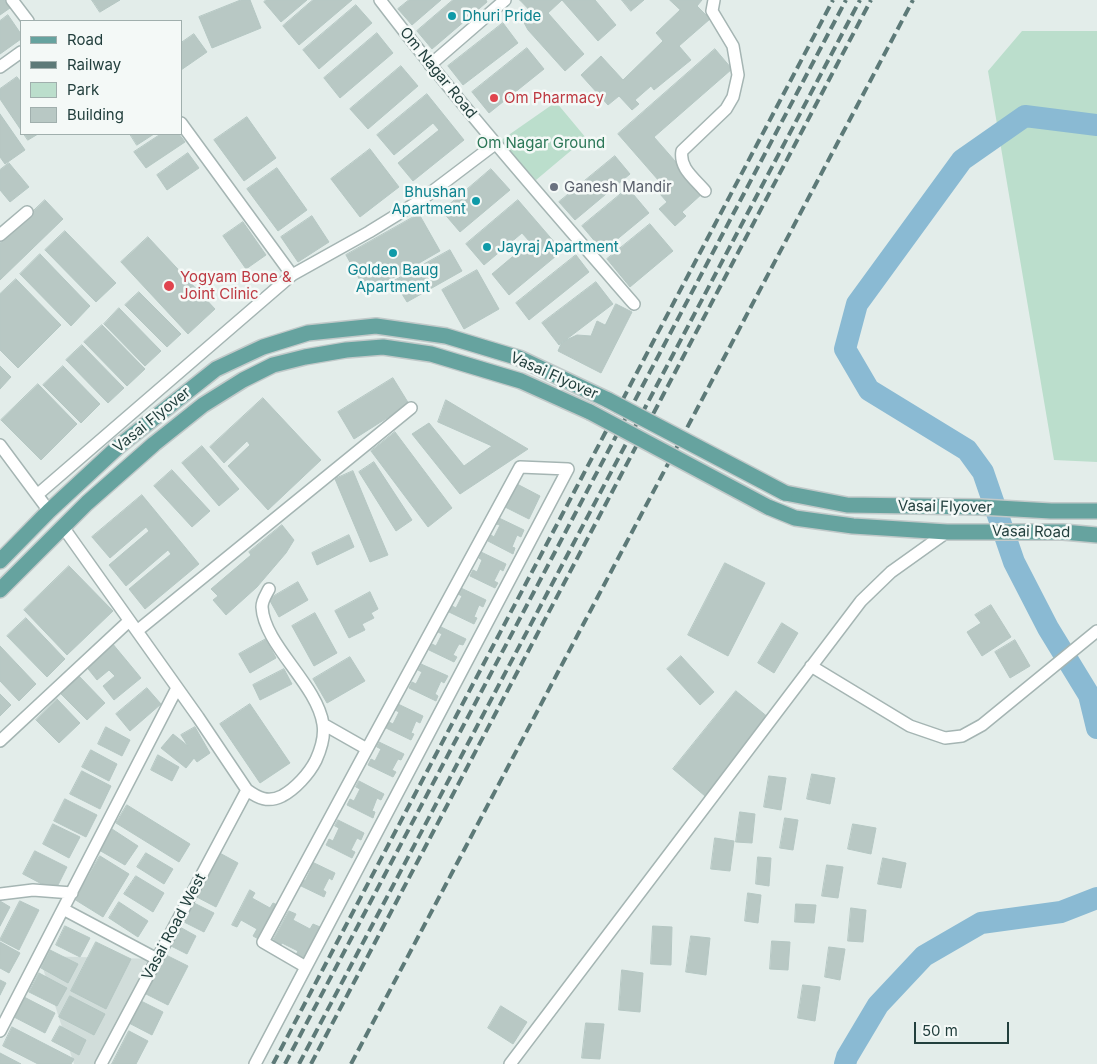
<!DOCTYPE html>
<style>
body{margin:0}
#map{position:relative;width:1097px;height:1064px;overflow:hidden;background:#e3edea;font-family:Inter,sans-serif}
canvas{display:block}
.legend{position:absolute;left:20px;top:20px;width:162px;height:115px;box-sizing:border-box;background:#f4f9f7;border:1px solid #a0afad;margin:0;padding:6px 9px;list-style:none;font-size:15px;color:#223f3d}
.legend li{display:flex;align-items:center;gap:10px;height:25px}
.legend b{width:25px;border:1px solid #a0afad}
.scale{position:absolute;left:914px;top:1022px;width:95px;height:22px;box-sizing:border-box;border:2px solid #223f3d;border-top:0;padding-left:6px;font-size:15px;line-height:18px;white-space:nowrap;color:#223f3d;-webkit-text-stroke:4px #f4f9f7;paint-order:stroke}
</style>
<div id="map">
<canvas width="1097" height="1064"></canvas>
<ul class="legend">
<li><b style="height:6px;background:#66a39f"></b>Road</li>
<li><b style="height:6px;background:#5d7a78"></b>Railway</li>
<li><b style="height:14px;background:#bbdecc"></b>Park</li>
<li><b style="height:14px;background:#b8c8c4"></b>Building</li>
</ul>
<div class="scale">50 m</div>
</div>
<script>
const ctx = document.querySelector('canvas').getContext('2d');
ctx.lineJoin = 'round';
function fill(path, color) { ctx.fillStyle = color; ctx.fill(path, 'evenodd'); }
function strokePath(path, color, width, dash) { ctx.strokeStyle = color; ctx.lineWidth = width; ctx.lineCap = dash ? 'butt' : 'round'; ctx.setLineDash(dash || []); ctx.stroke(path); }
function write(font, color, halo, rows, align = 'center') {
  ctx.font = font + ' Inter,sans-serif'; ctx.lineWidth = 5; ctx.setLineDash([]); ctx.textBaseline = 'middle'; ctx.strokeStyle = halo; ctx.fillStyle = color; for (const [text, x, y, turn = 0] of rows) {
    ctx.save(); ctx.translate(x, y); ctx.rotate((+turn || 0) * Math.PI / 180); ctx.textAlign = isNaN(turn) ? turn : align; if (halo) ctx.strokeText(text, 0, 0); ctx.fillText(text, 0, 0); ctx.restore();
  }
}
const built = new Path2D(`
 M39 956 157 959 101 1064H74Z`);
const green = new Path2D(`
 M1022 31H1097V462L1054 460 988 71Z
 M556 102 586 138 536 180 500 141Z`);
const river = new Path2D(`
 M1097 125 1025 116 962 160 857 304 845 349 869 390 967 450 983 472 1014 562 1048 628 1089 695 1097 728
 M845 1064 847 1057 878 1005 924 956 981 923 1061 912 1097 898`);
const building = new Path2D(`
 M0 0H4L10 8 0 15Z
 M92 0H120L100 12Z
 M241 0H250L261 28 212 48 199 17Z
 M266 0H307L281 22 264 2Z
 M313 0H352L299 45 283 26Z
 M409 0H441L412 25 398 9Z
 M453 0H486L487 2 432 49 417 31Z
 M520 0H595L616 25 598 41 562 0 548 13 584 54 565 71 528 30 522 19 530 11Z
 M622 0H644L631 11Z
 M670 0H702L697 6 710 19 679 46 691 60 654 90 651 86 635 100 639 104 632 110 619 96 608 105 581 75 601 56 623 80 663 41 656 33 680 10Z
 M356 5 372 23 319 69 303 50Z
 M8 15 21 34V39L0 54V21Z
 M503 23 518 43 463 85 448 66Z
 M377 33 393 53 340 98 324 78Z
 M194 34 207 52 181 70V43Z
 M527 48 544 69 489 113 472 92Z
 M715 49 732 69 654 137 703 193 682 212 686 216 675 226 659 209 667 202 653 186 659 181 618 134Z
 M401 66 418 86 368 129 350 109Z
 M17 77 21 82V130L0 99V89Z
 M427 94 464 140 413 181 398 163 439 130 433 123 394 155 377 135Z
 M0 114 25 150 5 164 0 157Z
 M247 117 276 158 244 181 214 140Z
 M24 134H38L28 140Z
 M130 134H154L137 145Z
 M161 134H179L185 142 146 168 134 152Z
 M370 149 399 187 360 217 331 179Z
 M188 153 199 168 167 190 157 175Z
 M615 156 630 174 575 220 559 202Z
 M9 163 29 187 10 202 0 190V170Z
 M277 168 307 210 278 231 247 189Z
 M491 169 510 190 460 232 442 211Z
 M628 188 649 213 603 251 582 226Z
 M45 200 63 219 0 280V243Z
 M518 200 562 251 509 295 492 274 530 242 522 233 484 265 466 244Z
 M419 214 440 251 367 293 346 255Z
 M312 216 329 242 298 262 281 237Z
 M243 222 266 255 246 269 223 236Z
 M650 224 673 251 630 287 607 259Z
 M65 231 116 283 96 302 45 250Z
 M148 237 215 309 188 334 121 262Z
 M450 250 462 271 407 302 394 281Z
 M40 254 90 306 71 326 20 274Z
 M576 255 589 272 529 320 516 303Z
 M477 270 499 309 464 329 442 290Z
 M16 279 61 325 18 368 0 350V294Z
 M596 282 613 304 559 345 542 323Z
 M139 292 181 334 167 347 125 305Z
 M616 304 632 312 601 373 558 351 562 342 577 335 591 336 597 321 605 325Z
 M119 308 161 351 145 366 104 324Z
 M102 325 145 369 127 386 84 342Z
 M82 345 124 388 108 403 66 360Z
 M0 366 11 377 0 389Z
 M63 366 100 404 81 423 43 385Z
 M393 378 409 404 354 439 338 412Z
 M38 384 77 424 41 460 1 420Z
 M263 398 321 460 268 510 228 466 250 445 247 441 224 463 210 447Z
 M446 400 528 449 460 494 412 434 429 423 464 466 492 446 438 422Z
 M395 432 452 508 428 527 371 451Z
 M202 446 239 489 219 506 182 463Z
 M374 462 412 520 396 531 359 472Z
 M172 470 210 511 192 527 154 486Z
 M353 471 388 555 370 562 335 479Z
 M517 484 540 496 529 519 505 507Z
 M142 495 199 564 145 609 129 589 171 554 168 550 126 586 109 565 149 531 146 527 110 558 92 537Z
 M499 518 524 530 521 537 517 535 512 547 515 548 513 554 488 541 491 535 494 537 500 525 496 524Z
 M282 525 294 540 286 553 257 587 226 615 213 600 218 596 211 589 251 555 249 552Z
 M349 535 354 547 317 565 312 553Z
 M481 552 506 564 503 571 500 569 494 581 498 583 495 588 470 576 473 570 477 572 482 560 479 558Z
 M725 563 765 583 728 656 688 635Z
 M69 566 113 611 67 655 24 610Z
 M298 582 308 600 279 617 269 599Z
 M461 588 486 600 483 607 479 605 474 617 477 618 474 624 449 612 452 606 456 608 462 596 458 594Z
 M370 592 378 609 371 613 374 618 362 624 365 630 349 638 335 611Z
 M991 605 1011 637 982 656 967 632 981 623 975 615Z
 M315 613 337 653 314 666 292 626Z
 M26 618 65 659 47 677 7 636Z
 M782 623 798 633 774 673 758 663Z
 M441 627 466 639 463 645 459 644 453 655 457 657 454 662 429 650 432 644 436 646 442 634 438 632Z
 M266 639 276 658 250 673 239 654Z
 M1015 640 1030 666 1010 678 995 652Z
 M112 643 141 678 114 700 103 686 115 676 109 670 97 680 85 665Z
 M0 646 36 684 19 701 0 681Z
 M681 656 714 692 700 705 667 669Z
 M350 657 365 681 327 703 313 679Z
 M421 664 448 676 444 683 441 681 435 694 438 696 436 701 409 688 412 682 416 684 422 672 418 670Z
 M284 669 292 684 260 700 253 685Z
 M78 675 105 703 87 720 60 693Z
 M147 688 161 704 130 731 116 714Z
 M736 691 769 718 705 796 673 769Z
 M0 694 11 705 0 716Z
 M57 699 80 723 59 743 36 720Z
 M250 704 290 763 260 783 220 724Z
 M398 704 423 716 420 723 416 721 411 733 414 734 411 740 386 728 389 722 393 724 399 712 395 710Z
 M106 727 130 740 122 756 98 744Z
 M195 727 210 753 197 762 194 758 186 768 161 748 173 734 188 746 181 735Z
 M379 742 404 754 401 760 398 759 392 770 396 772 393 777 368 765 371 759 375 761 381 749 377 747Z
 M91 750 117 764 109 781 82 767Z
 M158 755 179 767 172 781 151 770Z
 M82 771 111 786 100 809 70 794Z
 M812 774 835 778 830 804 807 799Z
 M769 776 786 778 781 810 764 807Z
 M359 781 384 794 381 800 377 798 372 811 375 812 373 818 347 805 350 799 354 801 360 789 356 787Z
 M65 799 97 815 86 837 54 821Z
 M127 805 190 844 179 862 116 823Z
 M740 812 755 814 752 843 736 842Z
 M785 818 798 820 793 850 780 848Z
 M338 820 364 833 361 840 357 838 351 850 355 852 352 858 326 845 329 839 333 841 339 828 335 826Z
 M53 824 80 837 69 858 43 844Z
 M853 824 876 828 871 854 848 849Z
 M112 829 138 846 125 865 99 850Z
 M715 838 734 841 730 871 711 869Z
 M35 851 67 867 55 891 23 874Z
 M216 851 238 863 216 907 193 895Z
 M146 853 173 869 164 884 137 867Z
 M100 856 129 874 103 917 74 899Z
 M758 857 771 858 769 886 756 884Z
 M883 858 906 863 901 888 878 884Z
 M310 861 335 873 332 880 329 878 323 890 326 892 324 897 299 885 302 879 305 881 311 869 307 867Z
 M827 865 843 867 838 898 822 896Z
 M136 876 164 893 153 912 124 894Z
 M250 890 255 893 252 898 270 908 273 903 280 906 262 941 253 936 257 929 241 920 237 927 232 925Z
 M748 893 761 895 758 923 745 921Z
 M0 901 10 907 0 926Z
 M20 901 39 910 19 950 0 940Z
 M119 902 148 921 138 937 109 918Z
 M194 903 214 913 204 932 184 922Z
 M796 904 816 905 814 923 795 922Z
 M851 908 866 910 863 942 848 941Z
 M289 911 296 914 293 920 310 929 313 924 320 927 302 960 295 957 298 951 282 943 279 948 271 944Z
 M65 926 90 938 80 957 56 945Z
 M178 926 196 936 187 954 169 945Z
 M653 926 672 927 671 965 651 964Z
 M691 936 710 938 706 975 686 972Z
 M772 941 790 942 788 970 770 969Z
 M0 942 20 953 9 973 0 968Z
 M96 942 131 959 106 1009 71 991Z
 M829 947 845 949 840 980 825 977Z
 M50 950 78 964 68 983 41 968Z
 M162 953 188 966 168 1005 142 992Z
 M622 970 643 973 640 1012 619 1010Z
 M39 973 67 988 57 1006 29 992Z
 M0 980 6 983 0 995Z
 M803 985 820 987 815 1021 798 1018Z
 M70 996 105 1014 94 1035 59 1017Z
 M24 997 55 1013 45 1033 14 1017Z
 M139 1000 163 1012 152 1035 127 1022Z
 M501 1006 527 1022 513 1044 488 1028Z
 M586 1023 604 1024 600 1059 582 1058Z
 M60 1026 86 1040 79 1055 52 1041Z
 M12 1027 74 1059 71 1064H38L3 1046Z
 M129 1031 148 1041 136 1064H112Z
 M0 1053 21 1064H0Z`);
const minor = new Path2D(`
 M12 0 28 21
 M380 0C460 105 547 204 634 304
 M430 65 505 0
 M0 67 21 52
 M181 123 292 275
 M705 191C694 178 679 168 682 151L726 109 733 97 738 75 733 46 712 11 714 0
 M0 235 27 212
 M0 445 49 511
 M37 495 292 275 369 232 421 200 495 144
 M63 527 198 717 247 790C258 798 268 803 282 796 295 789 309 774 316 760 321 749 325 736 323 724 317 684 264 645 262 607 262 600 266 595 269 589
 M137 631 411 408
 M811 666 910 726 945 738 962 736 982 725 1097 631
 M323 724 367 749 520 467 568 469 306 967 263 942 367 749
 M0 741 129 621
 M0 894 33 890 72 893
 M63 909 157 959
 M0 1031 177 688
 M101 1064 247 790
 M255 1064 306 967
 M510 1064 861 601 891 572 947 532`);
const primary = new Path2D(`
 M785 493 847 505 980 507 1051 511H1097
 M768 507 795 518 853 526 947 532H1063L1097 535
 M0 561 49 511 119 446 216 369 263 347 308 333 376 326 446 336 519 358 608 400
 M0 590 87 503 154 444 203 405 243 380 273 365 305 357 346 350 383 347 431 354 521 381 590 412`);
const rail = new Path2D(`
 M273 1064 833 0
 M285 1064 846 0
 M299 1064 860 0
 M311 1064 871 0
 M351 1064 913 0`);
const primaryBridge = new Path2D(`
 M608 400 785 493
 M590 412 768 507`);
const markers = [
 [452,16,5,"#0f9aa8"],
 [494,98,5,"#e0444e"],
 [554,187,5,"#6b7280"],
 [476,201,5,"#0f9aa8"],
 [487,247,5,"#0f9aa8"],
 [393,253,5,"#0f9aa8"],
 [169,286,6,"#e0444e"]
];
const cultureNames = [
 ["Dhuri Pride",462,16],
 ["Bhushan",466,192,"right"],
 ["Apartment",466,209,"right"],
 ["Jayraj Apartment",497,247],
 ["Golden Baug",393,270,"center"],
 ["Apartment",393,287,"center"]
];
const streetNames = [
 ["Om Nagar Road",438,73,51],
 ["Vasai Flyover",554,376,24],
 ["Vasai Flyover",152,420,-39],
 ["Vasai Flyover",945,507,1],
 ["Vasai Road",1031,532,1],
 ["Vasai Road West",174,927,-62]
];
const healthNames = [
 ["Om Pharmacy",504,98],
 ["Yogyam Bone &",180,277],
 ["Joint Clinic",180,294]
];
const parkNames = [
 ["Om Nagar Ground",541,143]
];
const worshipNames = [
 ["Ganesh Mandir",564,187]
];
fill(built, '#d1ddda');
fill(green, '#bbdecc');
strokePath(river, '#8abad3', 22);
fill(building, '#b8c8c4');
strokePath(building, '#b5c7c3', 1);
strokePath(minor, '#a5b5b3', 14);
strokePath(primary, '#c1c9c9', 18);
strokePath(minor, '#fff', 11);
strokePath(primary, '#66a39f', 15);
strokePath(rail, '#5d7a78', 4, [10, 5]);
strokePath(primaryBridge, '#c1c9c9', 18, []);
strokePath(primaryBridge, '#66a39f', 15);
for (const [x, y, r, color] of markers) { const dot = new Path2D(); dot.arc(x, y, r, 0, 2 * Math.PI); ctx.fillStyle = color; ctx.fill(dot); strokePath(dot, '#f4f9f7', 2); }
write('15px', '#0d838f', '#f4f9f7', cultureNames, 'left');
write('15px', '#223f3d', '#f4f9f7', streetNames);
write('15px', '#be3a42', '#f4f9f7', healthNames, 'left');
write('15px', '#2b7757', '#f4f9f7', parkNames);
write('15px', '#5b616d', '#f4f9f7', worshipNames, 'left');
</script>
